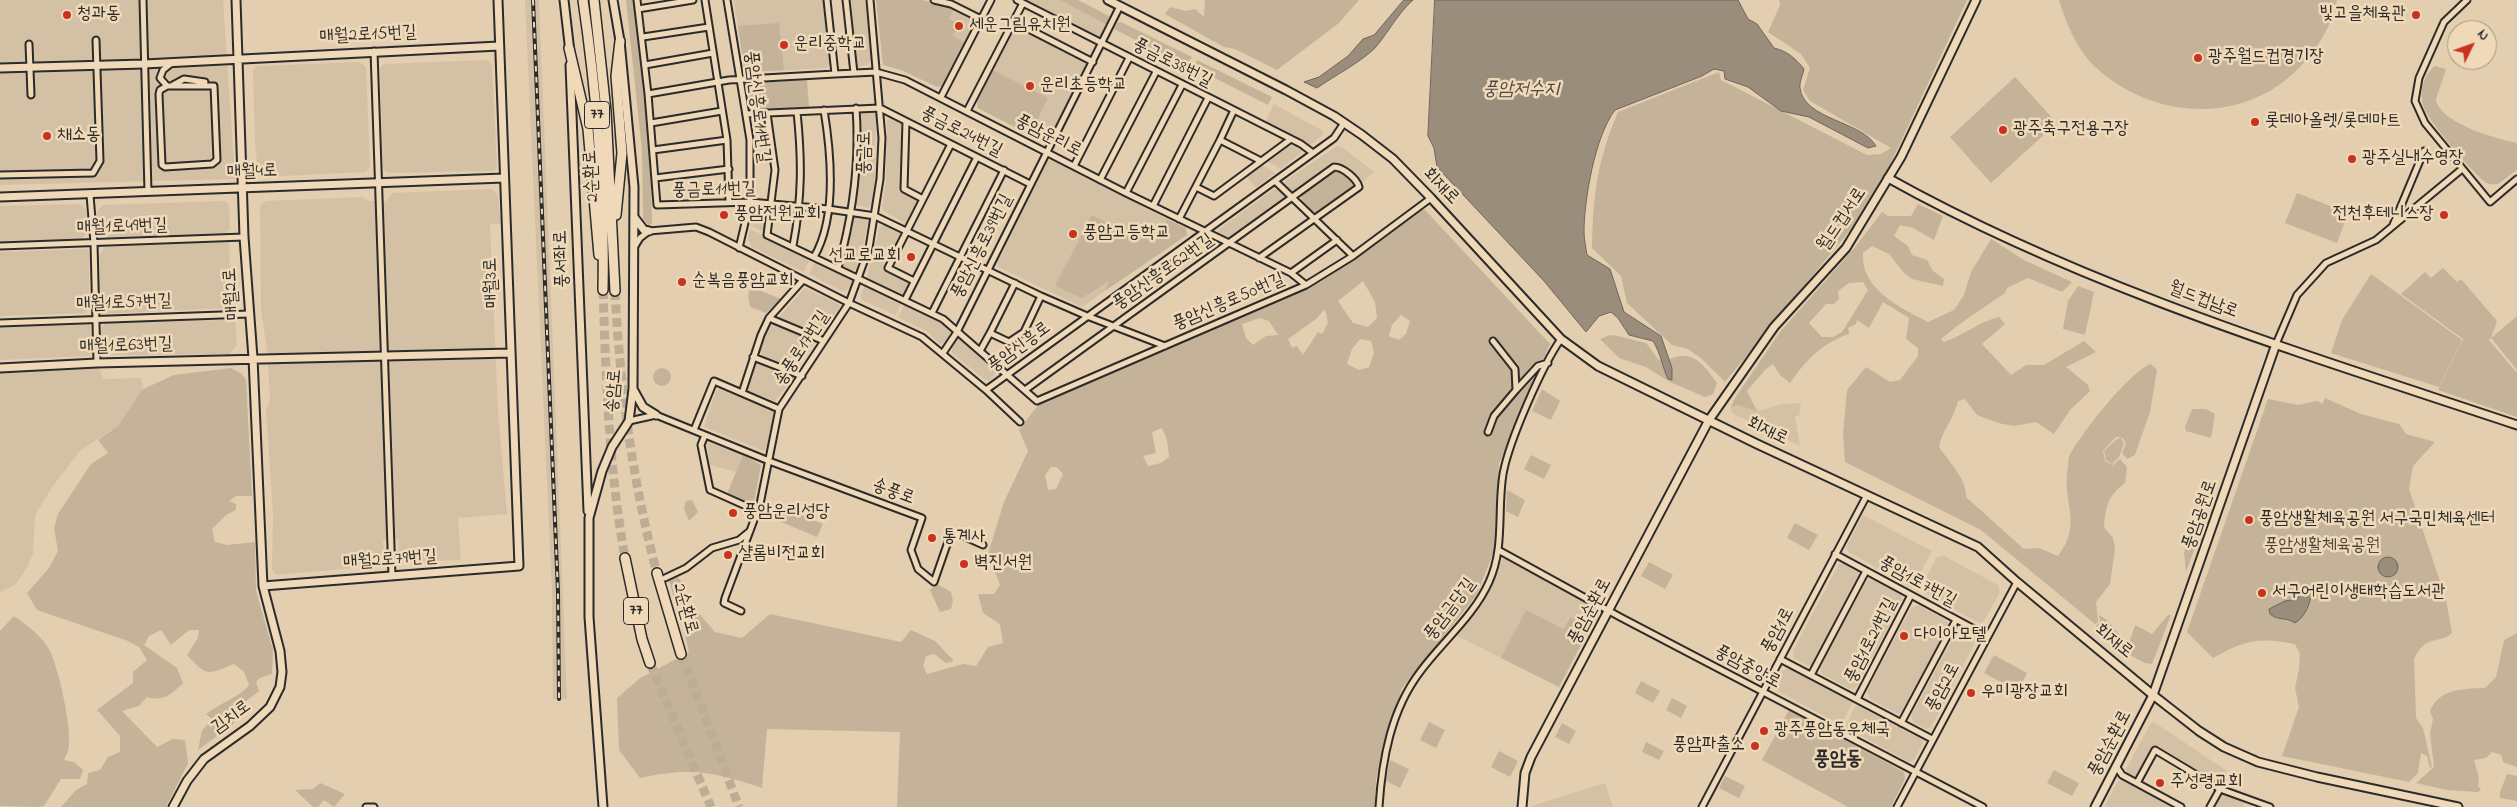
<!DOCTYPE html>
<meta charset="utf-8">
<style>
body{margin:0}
#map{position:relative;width:2517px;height:807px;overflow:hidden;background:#e3ceb0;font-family:"Indie Flower",sans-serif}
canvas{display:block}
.north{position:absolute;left:2447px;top:20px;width:50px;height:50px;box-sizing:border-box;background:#efd9b8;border:1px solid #a19380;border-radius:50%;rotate:48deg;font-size:14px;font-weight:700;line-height:20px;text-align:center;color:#2b2b2b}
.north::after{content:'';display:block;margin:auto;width:18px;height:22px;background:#c8321e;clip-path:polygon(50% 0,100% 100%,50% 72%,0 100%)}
</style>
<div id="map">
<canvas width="2517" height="807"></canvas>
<div class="north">N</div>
</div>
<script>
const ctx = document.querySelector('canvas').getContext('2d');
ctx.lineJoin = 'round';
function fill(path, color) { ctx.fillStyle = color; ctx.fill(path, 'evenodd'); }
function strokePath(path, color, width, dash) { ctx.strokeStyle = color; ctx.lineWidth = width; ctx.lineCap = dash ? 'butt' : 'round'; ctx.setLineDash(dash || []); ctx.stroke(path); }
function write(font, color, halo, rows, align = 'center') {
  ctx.font = font + ' "Indie Flower","Poor Story",sans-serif'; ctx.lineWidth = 5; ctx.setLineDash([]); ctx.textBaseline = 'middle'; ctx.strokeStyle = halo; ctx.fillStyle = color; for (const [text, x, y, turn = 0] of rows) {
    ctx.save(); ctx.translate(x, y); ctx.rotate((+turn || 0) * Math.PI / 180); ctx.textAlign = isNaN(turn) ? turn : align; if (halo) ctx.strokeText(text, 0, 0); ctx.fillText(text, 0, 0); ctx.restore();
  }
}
const built = new Path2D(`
 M0 0H223L235 179 0 185Z
 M525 0H539L567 699H553L552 592Z
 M734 0H824L830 64 827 68 750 72 744 67Z
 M848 0H865L871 60 867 65 857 67 855 65Z
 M1028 0H1060L1107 25 1102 36 1098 38Z
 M954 9 975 18 976 22 965 42 943 31Z
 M1018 27 1085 62 1086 65 1048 141 1044 142 978 108 977 101 1014 28Z
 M487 60 492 65 497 167 494 171 388 173 383 169 380 68 384 64Z
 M360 62 366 67 370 168 365 172 263 177 258 171 255 143 253 71 257 66Z
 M1274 104 1323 131V135L1309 146 1265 123Z
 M862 110H872L876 114 875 180 872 205 868 208 856 205 860 164V113Z
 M891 117H897L901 121V191L916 199 918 204 909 221 905 223 882 210 886 180 887 121Z
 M1291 142 1303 151 1281 169 1266 161Z
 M1337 146 1342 147 1374 172 1361 183 1340 165H1335L1295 194H1292L1284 185 1285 181Z
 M1051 160 1167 219 1155 243 1136 233 1105 291 1082 307 998 267 997 264 1048 161Z
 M1261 164 1275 173 1256 188 1246 176Z
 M492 189 498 196 501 224H490L498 413 507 514 458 518 461 560 404 562 399 557V539L383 540 384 556 376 566 276 575 272 569 273 513 266 410 270 400 267 349 261 310 260 206 266 201 362 197 369 201H386L392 193Z
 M1274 189H1280L1288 198 1232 239H1227L1218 234V230Z
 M224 201 229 205 230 229 224 235 107 237 99 230 97 211 103 205Z
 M81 204 86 210 87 233 81 240 0 242V206Z
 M756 206 766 207 768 211 764 232 751 226 753 209Z
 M857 216 866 217 868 221 863 246 856 269 852 271 844 267 842 263 854 219Z
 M885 224 901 234 884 269 910 282 905 293 901 295 869 279 867 276 880 227Z
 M750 229 811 257 804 272 752 247 748 240Z
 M229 242 231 303 228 308 101 314 99 256 105 247Z
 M86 249 89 252V309L84 313 0 316V252Z
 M816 260 852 277 853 279 849 288 844 292 809 274Z
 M865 285 902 302 895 315 862 300 861 294Z
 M805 288 839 304 840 307 820 335 778 318Z
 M905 303 942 322 952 332 947 342 940 344 928 332 898 317Z
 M235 320 237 345 229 354 144 355H105L102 352 101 329 106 322Z
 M90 324 93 353 88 356 0 360V326Z
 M774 324 814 340V343L797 369 762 355 760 351 770 325Z
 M958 338 998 370 989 381 985 380 952 353V346Z
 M757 362 793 376V379L775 401 749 391 747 387 754 364Z
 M99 367 103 379 141 378 143 386 119 425 80 451 53 486 35 515 33 554 26 569 15 585 0 592V371Z
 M719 389 774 412 767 448 764 451 704 427 716 391Z
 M1801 403 1799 416H1795L1800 446 1732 413 1731 407 1738 405 1759 411 1782 404Z
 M707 442 743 455 736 472 710 465Z
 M1863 515 1932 551 1912 588 1849 552 1846 547Z
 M1944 556 1998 585 2000 592 1984 621 1979 623 1923 592 1921 587 1937 557Z
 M1502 559H1508L1597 608 1598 611 1590 627 1569 617 1539 677 1457 636 1475 614 1492 586Z
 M1843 563 1859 572V575L1812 665 1809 666 1794 658 1793 651 1839 564Z
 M1871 579 1901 595 1902 600 1856 688 1850 689 1822 674 1820 668 1867 580Z
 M1919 605 1948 622 1949 627 1902 712 1898 714 1870 699 1867 691 1911 608Z
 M1962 629 1974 636 1976 641 1931 727 1926 729 1913 722 1911 716 1957 631Z
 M1790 668 1853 702 1841 725 1778 691 1775 685 1782 671Z
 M1856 705 1921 739 1923 743 1914 760 1909 762 1845 727Z
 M2154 722 2227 771 2219 785 2153 746 2137 776 2133 777 2128 775 2126 769 2151 723Z
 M2124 780 2174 807H2104L2118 781Z
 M1605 783 1613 807H1531V806Z
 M2224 793 2245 801 2243 807H2214L2220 795Z`);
const green = new Path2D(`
 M626 0H633L650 151 652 224 648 225 643 219 642 151Z
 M876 0H923L954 9 949 19 959 24 953 36 965 42 942 86 937 87 901 70 883 65Z
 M1060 0H1078L1109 16 1107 25Z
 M1205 0H1359L1339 23 1277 70 1235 49 1224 47 1165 14 1170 7 1186 11 1195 9 1204 17Z
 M1779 0H1967L1888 169 1851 229 1725 382 1702 359 1688 349 1672 345 1627 303 1621 276 1592 248C1593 196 1597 161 1618 112L1719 72 1721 80 1867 155 1881 154 1891 148 1810 101 1803 90 1810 68 1801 54 1768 32 1780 5Z
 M2059 0H2337C2332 26 2317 49 2299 68 2242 126 2152 120 2094 66 2076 48 2066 23 2059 0Z
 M1121 22 1192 57 1187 66 1114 29 1117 23Z
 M779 23 784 70 750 72 744 67 738 26Z
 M1197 60 1272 97 1268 105 1193 67Z
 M2435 66 2446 69 2436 99C2439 123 2497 139 2517 143V170L2498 184C2494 184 2490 185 2487 183 2474 175 2426 119 2423 105 2419 91 2424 74 2435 66Z
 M993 70 1048 98 1030 135 978 108 977 101Z
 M2015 77 2057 123 1991 183 1950 137Z
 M807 80 809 107 756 110 751 106 749 89 754 83Z
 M1335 171 1340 172 1354 183 1353 186 1319 212H1313L1301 199V195Z
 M2297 193 2348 213 2337 243 2285 223Z
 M1918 204 1943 216 1934 240 1913 228 1900 225 1894 236 1908 246 1912 255 1927 260 1933 271 1944 279 1943 286 1912 279 1904 273 1889 254 1872 246 1863 253C1860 289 1901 308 1928 322L1954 310 1964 295 1971 272 1991 239 2024 260 2072 282 2062 292 2028 278 2007 288 2005 293C1983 308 1961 322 1941 339L1944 342C1965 335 1978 322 1999 317L2005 324 1982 344 2011 375 2026 365H2044L2084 341 2096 352 2066 367 2088 385 2090 391 2070 410 2054 434 2036 422 2014 426 1998 423 1977 415 1965 399 1958 401C1954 419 1943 428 1939 447 1949 462 1967 479 1966 497L2024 549 2039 548 2058 556C2082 524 2064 507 2067 473 2068 468 2068 462 2069 457 2078 437 2131 370 2151 364L2157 370 2150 412 2135 455 2127 459 2122 453 2126 444 2123 438 2116 437 2103 451 2105 461 2113 465 2120 459 2127 467 2125 483C2107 497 2106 506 2104 527L2113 538 2115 549 2110 584 2096 602 2098 622 2095 624 1981 530 1845 462 1843 435 1847 390 1866 367 1890 382 1900 380 1918 356V348L1906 339 1909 318 1883 302 1869 328 1857 320 1856 324 1848 328 1849 334C1822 343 1806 360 1790 383L1780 375 1773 364 1765 370 1747 391 1757 411 1738 405 1731 407 1735 398 1780 332 1855 247 1882 212 1888 216H1911ZM1863 282 1868 290 1842 332 1833 337H1822L1809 323 1826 304H1834L1839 299 1838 291 1849 283Z
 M1421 210H1425L1550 344 1499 464 1494 551 1476 596 1402 688 1383 747 1376 779 1375 807H897L900 732 767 729 762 788C713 772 692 767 640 778L619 750 617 698 639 679 689 652 684 631 694 622 688 611 676 606 669 580 676 576 688 587 683 595 715 632 742 638 770 614 901 642 911 630 935 641 954 661 946 663 934 654 926 656 923 666 927 674 963 664 976 666 988 647 1003 643 1000 624 983 613 978 594H994L1000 585 988 554 1004 502 1028 451 1019 430 1042 400 1307 287 1352 259ZM1363 281 1375 302 1377 318 1368 327 1353 323 1338 301ZM1325 309 1328 323 1322 334 1318 332 1303 355 1297 346 1292 348 1288 339 1316 319ZM1401 315 1410 321 1406 334 1399 340 1389 336 1392 325ZM1260 318 1269 321 1278 335 1266 336 1253 345 1246 338 1242 324ZM1360 339 1371 341 1374 353 1369 367 1359 370 1347 364 1352 349ZM1162 428 1167 440 1169 457 1161 463 1148 466 1143 456 1156 453 1152 432ZM1051 467H1057L1063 474 1056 489 1048 490 1045 475Z
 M1092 215 1133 236 1136 232 1155 243 1167 219 1186 228 1187 235 1105 291 1109 281 1082 298 1055 286Z
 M2443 268 2457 282 2461 279 2497 321 2491 338 2517 316V370L2491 338 2489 340 2517 373V417L2438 390 2463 339 2401 294 2425 272 2431 278Z
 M2371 274 2462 340 2439 387 2331 353 2342 320Z
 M2078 286 2094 292 2085 335 2063 329 2068 301Z
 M751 287 781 299 766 313 750 307 748 294Z
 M1610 335C1624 336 1633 341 1646 343L1658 359 1664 362C1691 347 1702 362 1717 383L1713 394 1705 397 1670 382 1646 367 1619 358 1600 339Z
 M653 377a9 9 0 1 1 18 0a9 9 0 1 1-18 0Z
 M231 368 242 374 246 380 252 496H236L229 501 236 504V510L226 515 212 529 215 542 227 545 255 542 256 591 273 650 272 674 260 678 256 682 259 691 246 701 233 724 198 750 202 730 213 720 206 714C219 704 241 696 249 685L244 672 234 664C207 675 207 677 187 655L198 638 199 630H189L171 645 161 630 149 636 144 645 177 668 183 683C172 694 163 702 147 697L139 706 122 711 157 747 173 739 185 740 188 763 166 807H61L76 790 87 784 88 773 100 770 108 757 120 752V736L97 710 133 683V672L147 660 139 647 128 641 37 610 27 593 49 568 58 551 54 528 58 514 91 464 108 453 98 440 119 425 141 390 174 375Z
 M1542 389 1560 401 1551 420 1532 411Z
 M2325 398 2361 414 2399 424 2406 434 2435 442 2413 466 2409 489 2446 599 2452 633C2439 645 2426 633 2414 659L2416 718 2423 728 2432 767 2430 768 2427 756 2421 753 2418 773 2409 782 2282 756 2299 707 2295 688 2299 669 2300 654 2295 644C2257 637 2246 640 2213 658L2187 632 2268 399 2298 405 2317 401 2322 404Z
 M2192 409H2206L2215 414 2211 438 2186 431 2185 427Z
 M2121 438 2124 444 2119 457 2112 464 2106 460 2104 451 2117 439Z
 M743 455 761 465 754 502 751 504 727 494Z
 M1531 455 1551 465 1544 479 1524 469Z
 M1507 490 1525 500 1518 517 1506 511Z
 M692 500 698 512 689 521 684 509 686 501Z
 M780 506 823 524 817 537 774 519Z
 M2196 518H2206L2186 572 2184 553 2192 520Z
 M1795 523 1818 535 1809 550 1787 538Z
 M1649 562 1673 575 1665 589 1641 576Z
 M937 584 951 592 953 601 951 609 940 612 930 590Z
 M1526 610 1563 629 1570 617 1590 627 1559 687 1501 658Z
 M2099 615 2107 620 2125 641 2122 647 2096 626 2100 622Z
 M2168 615H2171L2152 664 2145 663 2126 653 2135 625 2152 634Z
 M14 616C27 625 42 636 50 651 59 670 71 725 69 746 68 751 66 756 64 760L74 762 83 770 80 779H61L44 806 39 807 0 806V631Z
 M2517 633V767L2503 762 2501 755 2492 752 2486 758 2474 760 2479 778 2478 786 2481 790 2478 792 2447 790 2416 783 2434 767 2430 734 2433 719 2430 711C2440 688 2462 689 2485 688L2496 677 2504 640Z
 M1994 655 2027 673 2018 691 1984 673Z
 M1641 681 1660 691 1653 703 1635 693Z
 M1672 698 1687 706 1681 718 1666 710Z
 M1789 710 1904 772 1905 779 1891 807H1848L1762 760Z
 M1429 722 1445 730 1436 748 1420 740Z
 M1562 723 1576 731 1569 744 1555 737Z
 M1646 742 1664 751 1659 760 1642 752Z
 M1499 751 1518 761 1510 777 1491 767Z
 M1390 760 1409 769 1400 788 1386 781Z
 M2054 770 2079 783 2072 796 2047 783Z
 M2507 774 2517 776V801L2500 798V792Z
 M1725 776 1745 786 1739 798 1719 788Z
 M320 783 345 794 334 807 324 800 318 807H313L295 790 313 789Z`);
const water = new Path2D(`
 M1404 0H1413C1398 13 1388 33 1375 48 1361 62 1334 76 1317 88L1304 82 1319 77 1348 56 1363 39 1374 35Z
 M1435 0H1738L1748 19 1757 24 1774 48C1787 51 1795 58 1804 69 1803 74 1799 83 1800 88 1804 120 1862 121 1876 146L1868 148 1809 117 1781 111 1748 87 1725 79 1724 71 1714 69 1702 76 1615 110C1595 136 1584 200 1584 232 1584 239 1586 248 1587 255L1610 269 1624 312 1661 336 1672 368V380L1668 379C1662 366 1661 354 1653 341L1629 335 1618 318 1611 312 1599 316 1586 332 1544 281 1437 167 1434 148 1428 136Z
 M2378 567a10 10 0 1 1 20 0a10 10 0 1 1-20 0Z
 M2304 589 2311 592C2311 603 2305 617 2295 623 2287 617 2278 621 2270 614L2269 609 2285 601 2297 599Z`);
const highwayTunnel = new Path2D(`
 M603 290C606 380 609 469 625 558
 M615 291C620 387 632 480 657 573
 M681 654 739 807
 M650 663 711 807`);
const street = new Path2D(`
 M143 0 148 192
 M637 0 648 94 657 205 750 202 828 209 875 216 1041 296 1087 316 1165 346
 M705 0 727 140 729 202
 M727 0 750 140V202L739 248
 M827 0 835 74
 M846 0 854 73
 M934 0 951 4 981 19
 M1017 0 1301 144 1313 153
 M2467 0 2444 22 2419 78 2415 101 2425 123 2490 202 2517 179
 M638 9 693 0
 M1013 21 1093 62
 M643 37 709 27
 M29 44 31 95
 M374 51 392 576
 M645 65 713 53
 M173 85 184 79 205 82
 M167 86H214L217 160 212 164 165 167 162 165 159 94 160 90Z
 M167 86 160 78 163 70 173 62
 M648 94 729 80 835 74 876 72 905 80 1126 193 1291 273 1306 285
 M941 97 991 0
 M967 111 1023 3
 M767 113 775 170 767 235 943 319 1037 401 1306 285 1353 256 1431 198
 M746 114 880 108 1030 184
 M906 121 904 189 923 199
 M651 123 722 111
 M1220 140 1234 110
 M653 150 727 140
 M1074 166 1129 58
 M0 175 93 173 100 161 96 40
 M655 178 729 169
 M1100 180 1156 72
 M1275 181 1353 256
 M1196 187 1214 196 1291 139
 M1126 193 1182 85
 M90 195 94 243 97 363
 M1153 206 1208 98
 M1179 219 1220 140 1261 161
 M2393 225 2424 151
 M0 246 244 237
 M635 246 640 238 649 231 696 227 709 232 849 303 922 337 986 390 1020 422
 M793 246C802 198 802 160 797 112
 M814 257C837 218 831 153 824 110
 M838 268C853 215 860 163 856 108
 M1291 273 1337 240
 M914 281 888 268 951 144
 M905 300 977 157
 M932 313 1004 170
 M769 318 824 341
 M0 323 249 314
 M990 333 1015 283
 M2276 344 2297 295 2326 263 2376 240 2462 169
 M980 351 990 333 1009 342 1024 332 1041 296
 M943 353 957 332 1120 6
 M753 357 802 376
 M986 390 1334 138 1344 123
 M1025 390 1334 167C1343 167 1357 179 1359 187L1259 258
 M1516 390 1538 366 1548 363
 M742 393 761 335 769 318 803 280
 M629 421 656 415 769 461 922 518 911 550 918 569 934 582 950 536 954 532 983 545
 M694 430 714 381 779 409
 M1488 432 1494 416 1516 390 1515 369 1493 341
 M705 435 701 445 710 490 757 511
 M1500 551 1620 617 1983 807
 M1835 554 1987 636
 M665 578 686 568 712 548 739 540 750 531
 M741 611 724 603 725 598 760 504 779 409 849 303 869 248 880 179 882 138 870 0
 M1780 659 1932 739
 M1811 675 1866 571
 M1857 699 1911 595
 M1901 723 1956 620
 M2116 766 2122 775 2181 807
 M2137 783 2155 750 2220 789 2270 807
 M366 807H374
 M1379 807C1382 760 1391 710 1420 672 1442 642 1474 616 1489 582 1505 547 1497 511 1503 474 1509 441 1542 366 1561 339
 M1702 807 1867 495
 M1897 807 2017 582
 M2210 807 2220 789`);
const secondary = new Path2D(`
 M564 0 570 52
 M1108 0 1286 90 1334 116 1362 135 1393 159 1431 198 1561 339 1598 366 1757 444 1978 547 2017 582 2153 695 2199 731 2224 747 2258 762 2317 777 2458 807
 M570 65 588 511
 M0 68 144 64 499 46
 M1888 178C2085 288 2304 354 2517 425
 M0 197 504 178
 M634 217 644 230 649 231
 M0 368 97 363 510 353
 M633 389 643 407 656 415
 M263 586 519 566 498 0
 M173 807 187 781 204 759 250 726 270 707 280 687 282 672 280 651 263 586 253 358 244 237 236 0
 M603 807 589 617V518L602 471 612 447 629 421 633 389 634 187 620 41 613 0
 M1522 807 1525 773 1531 757 1709 420 1774 327 1846 248 1901 157 1976 0
 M2095 807 2153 695 2276 344`);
const highway = new Path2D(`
 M583 0C597 96 605 193 603 290
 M594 0 606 111 615 291
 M569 48 588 129 599 255
 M616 215 622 153 616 76 620 41
 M625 558 642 639 650 663
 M657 573 681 654`);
const rail = new Path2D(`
 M533 0 558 592 559 699`);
const markers = [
 [67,15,5,"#c8321e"],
 [2416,15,5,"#c8321e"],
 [959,26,5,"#c8321e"],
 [784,45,5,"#c8321e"],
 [2198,58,5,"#c8321e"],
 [1030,86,5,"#c8321e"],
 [2255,122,5,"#c8321e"],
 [2003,130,5,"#c8321e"],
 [47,136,5,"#c8321e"],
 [2352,159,5,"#c8321e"],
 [724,215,5,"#c8321e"],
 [2444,215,5,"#c8321e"],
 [1073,234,5,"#c8321e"],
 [911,257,5,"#c8321e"],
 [682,282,5,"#c8321e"],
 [733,513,5,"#c8321e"],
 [2249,520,5,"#c8321e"],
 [932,538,5,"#c8321e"],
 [728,555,5,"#c8321e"],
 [964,564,5,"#c8321e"],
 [2262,593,5,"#c8321e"],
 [1904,636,5,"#c8321e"],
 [1971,693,5,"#c8321e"],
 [1764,731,5,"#c8321e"],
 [1755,746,5,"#c8321e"],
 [2160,783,5,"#c8321e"]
];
const shields = [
 [597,115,25],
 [636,611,25]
];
const shieldNames = [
 ["77",597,115],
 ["77",636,611]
];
const poiNames = [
 ["청과동",77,15],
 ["빛고을체육관",2406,15,"right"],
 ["세운그림유치원",969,26],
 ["운리중학교",794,45],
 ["광주월드컵경기장",2208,58],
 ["운리초등학교",1040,86],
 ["롯데아올렛/롯데마트",2265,122],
 ["광주축구전용구장",2013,130],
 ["채소동",57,136],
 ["광주실내수영장",2362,159],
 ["풍암전원교회",734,215],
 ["전천후테니스장",2434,215,"right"],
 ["풍암고등학교",1083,234],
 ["선교로교회",901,257,"right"],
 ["순복음풍암교회",692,282],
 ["풍암운리성당",743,513],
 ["풍암생활체육공원 서구국민체육센터",2259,520],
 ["통계사",942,538],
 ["샬롬비전교회",738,555],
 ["벽진서원",974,564],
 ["서구어린이생태학습도서관",2272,593],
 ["다이아모텔",1914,636],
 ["우미광장교회",1981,693],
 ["광주풍암동우체국",1774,731],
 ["풍암파출소",1745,746,"right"],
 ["주성령교회",2170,783]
];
const streetNames = [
 ["매월2로15번길",368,36,-3],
 ["풍금로38번길",1172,64,27],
 ["풍암신흥로11번길",756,107,83],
 ["풍금로24번길",961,133,27],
 ["풍암운리로",1048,137,27],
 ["풍금로",866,153,-89],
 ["매월4로",252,173,-2],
 ["2순환로",593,176,-93],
 ["회재로",1440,187,46],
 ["풍금로11번길",714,191,-1],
 ["월드컵서로",1843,220,-56],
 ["매월1로49번길",122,228,-2],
 ["풍암신흥로39번길",983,247,-63],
 ["풍서좌로",563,259,-92],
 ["풍암신흥로62번길",1164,273,-35],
 ["매월3로",493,283,-92],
 ["매월2로",233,294,-94],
 ["월드컵남로",2203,301,21],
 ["풍암신흥로50번길",1229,303,-23],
 ["매월1로57번길",124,304,-2],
 ["매월1로63번길",126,347,-2],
 ["풍암신흥로",1020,348,-36],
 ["송풍로17번길",803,349,-57],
 ["송암로",615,391,-85],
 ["회재로",1767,432,26],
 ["송풍로",893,493,20],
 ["풍암공원로",2201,515,-71],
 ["매월2로79번길",390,561,-4],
 ["풍암1로7번길",1917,583,29],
 ["2순환로",684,609,74],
 ["풍암금당길",1451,610,-53],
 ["풍암순환로",1591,612,-62],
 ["풍암1로",1779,631,-62],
 ["풍암1로21번길",1872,641,-63],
 ["회재로",2113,642,39],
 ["풍암중앙로",1747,668,28],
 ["풍암2로",1944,688,-62],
 ["김치로",232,718,-36],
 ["풍암순환로",2111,744,-62]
];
const parkNames = [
 ["풍암생활체육공원",2322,547]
];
const waterNames = [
 ["풍암저수지",1521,91]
];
const quarterNames = [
 ["풍암동",1838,761]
];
fill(built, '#d4c0a5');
fill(green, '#c4b399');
fill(water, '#9a8d7b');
strokePath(water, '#6e665b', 1);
strokePath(highwayTunnel, '#bead95', 9, [9, 4.5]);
strokePath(street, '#2b2b2b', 9);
strokePath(secondary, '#2b2b2b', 11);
strokePath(highway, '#2b2b2b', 12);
strokePath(street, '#efd9b8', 5);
strokePath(secondary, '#efd9b8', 7);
strokePath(highway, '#efd9b8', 9);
strokePath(rail, '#2b2b2b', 4);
strokePath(rail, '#efd9b8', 2, [5.5]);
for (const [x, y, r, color] of markers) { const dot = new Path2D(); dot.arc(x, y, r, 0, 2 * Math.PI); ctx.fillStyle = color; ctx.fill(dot); strokePath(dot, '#efd9b8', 2); }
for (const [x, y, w] of shields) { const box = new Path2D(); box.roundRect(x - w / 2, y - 13.5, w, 27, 4); ctx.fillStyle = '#efd9b8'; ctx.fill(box); strokePath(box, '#2b2b2b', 1); }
write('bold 16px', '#2b2b2b', null, shieldNames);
write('18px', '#2b2b2b', '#efd9b8', poiNames, 'left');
write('18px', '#2b2b2b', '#efd9b8', streetNames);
write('18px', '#4a4641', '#efd9b8', parkNames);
write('italic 19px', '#4c4843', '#efd9b8', waterNames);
write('bold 20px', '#2b2b2b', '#efd9b8', quarterNames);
</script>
